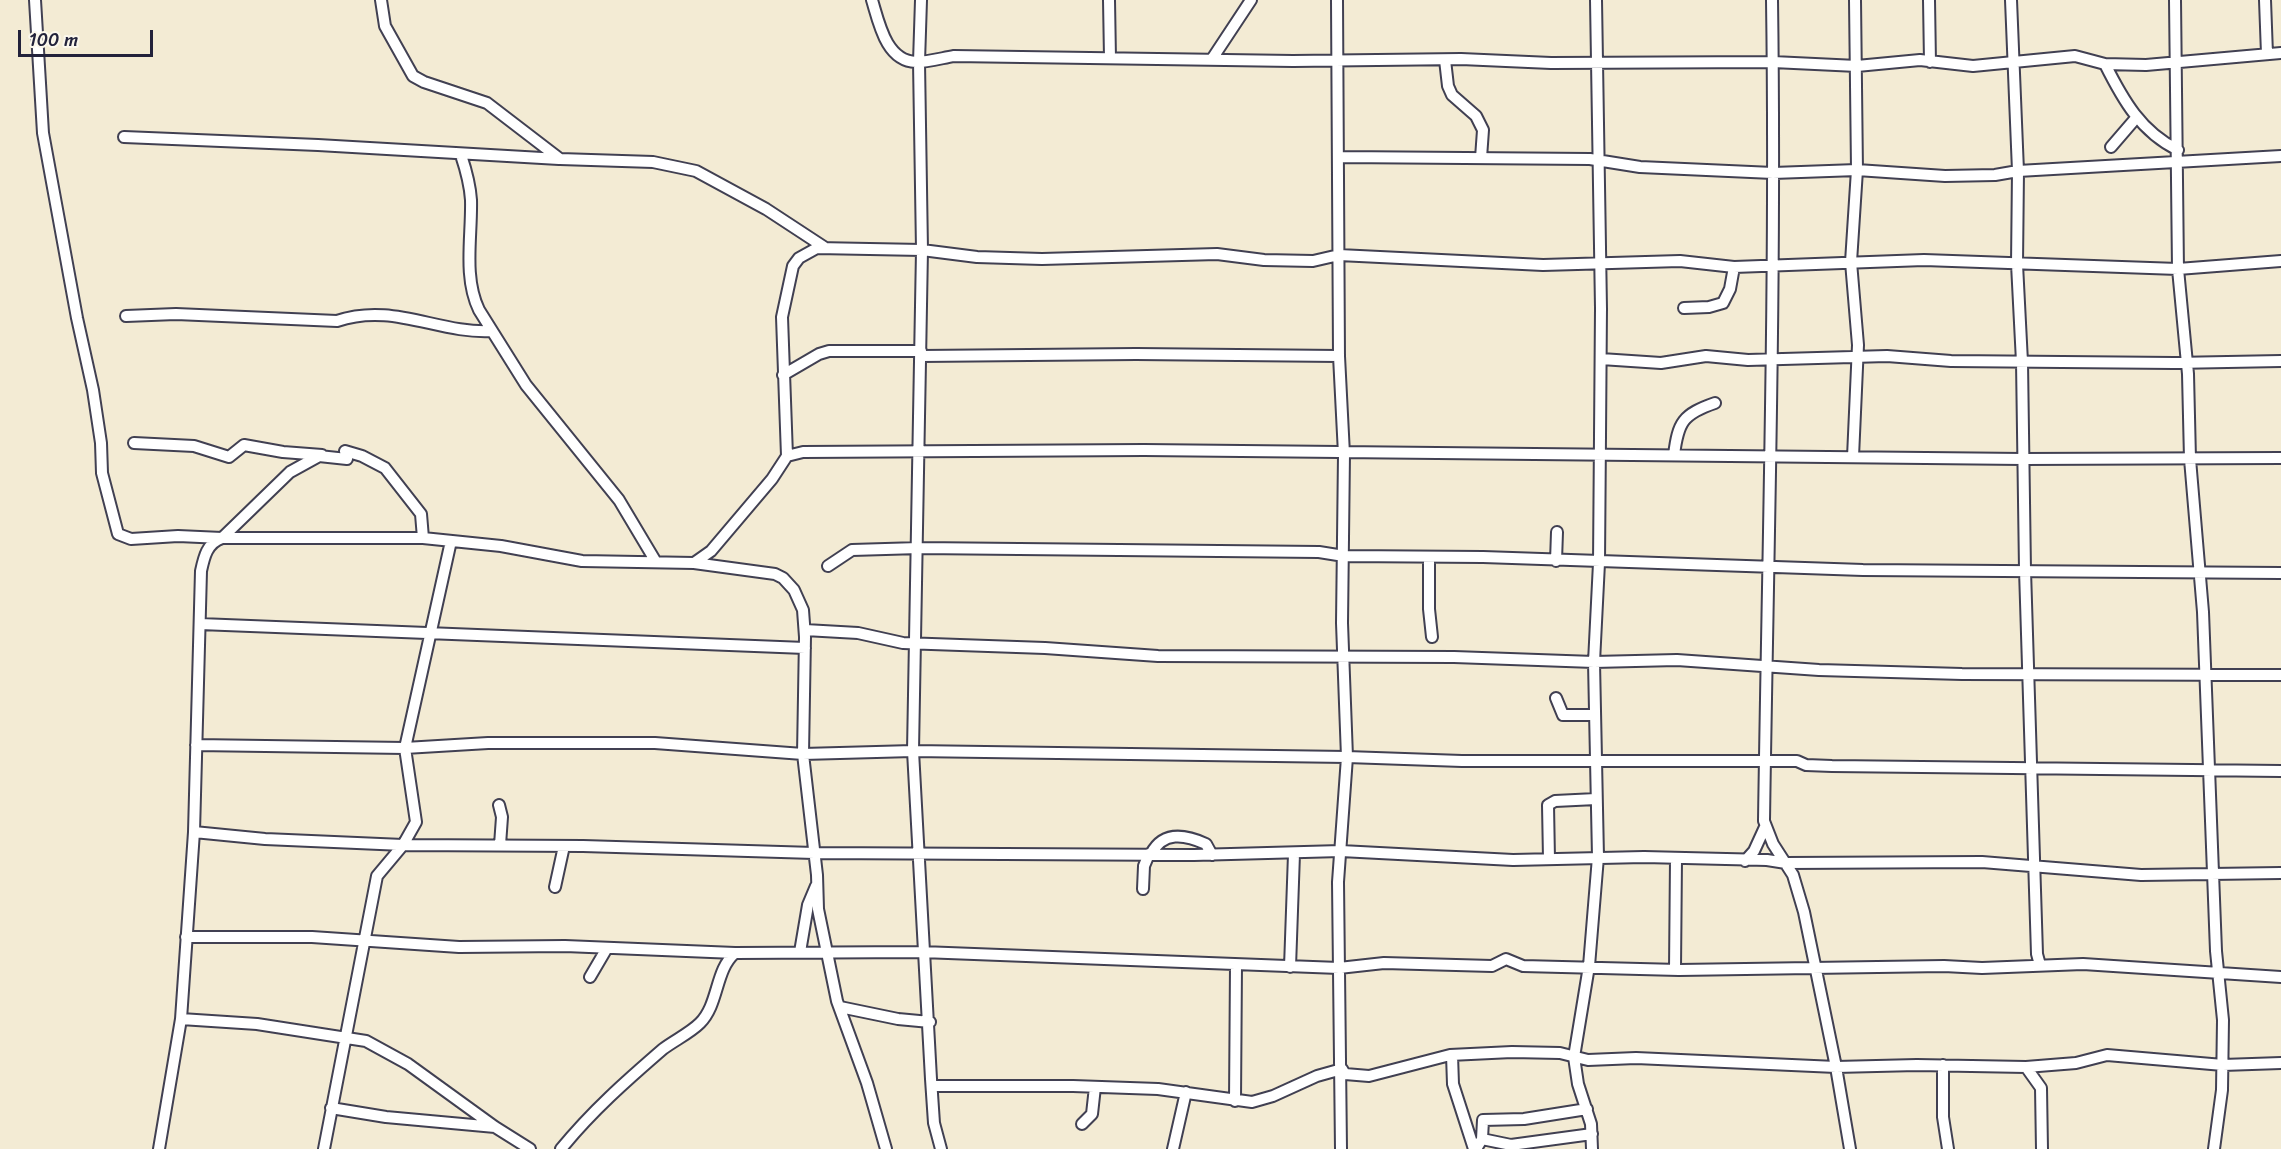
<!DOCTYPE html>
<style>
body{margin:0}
#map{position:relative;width:2281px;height:1149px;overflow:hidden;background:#f3ebd4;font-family:Sriracha,sans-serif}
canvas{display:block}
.scale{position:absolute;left:18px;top:30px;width:135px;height:27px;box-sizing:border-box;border:3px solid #22223b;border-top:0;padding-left:8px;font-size:18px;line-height:21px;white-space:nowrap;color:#22223b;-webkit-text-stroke:4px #fbf7ec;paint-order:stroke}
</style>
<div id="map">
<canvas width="2281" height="1149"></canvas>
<div class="scale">100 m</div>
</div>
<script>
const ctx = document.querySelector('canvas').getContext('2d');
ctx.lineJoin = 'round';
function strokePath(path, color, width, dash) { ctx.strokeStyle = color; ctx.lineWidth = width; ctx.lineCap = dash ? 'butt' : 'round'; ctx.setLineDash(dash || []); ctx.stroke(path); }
const minor = new Path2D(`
 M35 0 43 133 77 318 93 390 101 443 102 473 118 534 131 539 178 536 222 538 290 472 319 456 347 459 345 451 362 456 385 468 421 514 423 538
 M381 0 385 26 413 76 424 82 487 103 560 159 653 162 696 171 766 209 824 247
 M872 0C879 23 886 61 916 62 928 62 942 58 954 56L1293 61 1461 59 1551 63 1773 62 1857 66 1920 60 1973 66 2075 56 2105 64 2146 65 2281 53
 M921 0 919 62 922 250 913 751 931 1079 934 1123 941 1149
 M1109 0 1110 58
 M1337 0 1339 356 1344 454 1342 623 1347 757 1338 882 1341 1149
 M1772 0C1776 274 1768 547 1764 821L1773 844 1793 875 1804 912 1836 1067 1850 1149
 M1929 0 1930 62
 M2011 0 2018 171 2017 264 2022 362 2025 570 2037 954 2040 965
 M2175 0 2178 269 2188 374 2190 459 2203 612 2216 951 2223 1020 2222 1090 2214 1149
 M2265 0 2267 54
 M1212 59 1251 0
 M1445 60 1448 86 1452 95 1476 116 1483 130 1481 158
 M2105 64C2123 100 2141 132 2178 150
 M124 137 318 145 559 159
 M2111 147 2136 118
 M461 155C466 170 470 184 471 200 472 236 463 277 479 310L526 385 619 500 656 562
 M1340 157 1590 159 1640 167 1773 173 1857 170 1945 176 1995 175 2018 171 2281 156
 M1684 308 1709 307 1723 303 1730 289 1734 267
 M126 316 176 314 337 321C393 302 438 334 492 331
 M921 356 1136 354 1339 356
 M1601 359 1661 363 1706 356 1748 360 1887 356 1951 361 2174 363 2281 361
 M783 375 819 354 829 351H921
 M134 443 194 446 229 457 244 445 283 452 322 455
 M1674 455C1678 422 1683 414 1715 403
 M787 456 782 317 793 266 799 258 817 248 922 250 977 257 1042 259 1217 254 1264 260 1313 261 1339 255 1543 265 1680 261 1734 267 1924 260 2178 269 2281 261
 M1853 457 1858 345 1851 262 1857 170 1855 0
 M1429 557V609L1432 637
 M1556 561 1557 532
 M694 563 775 574 783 578 794 590 803 610 805 637 803 754 817 875 818 909 837 1001 867 1083 886 1149
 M828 566 852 550 919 548 1319 552 1344 556 1483 557 1863 570 2281 573
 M200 624 805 648
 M805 630 858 633 903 643 1045 648 1158 656 1454 657 1594 662 1677 660 1819 670 1962 674 2281 675
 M1556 698 1563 715H1595
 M196 745 405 748 488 743H655L803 754 913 751 1347 757 1462 761H1797L1806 765 1832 766 2281 771
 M499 805 502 817 500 845
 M194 832 265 839 403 845 583 846 814 853 1194 855 1341 851 1513 860 1644 857 1767 860 1786 863 1982 862 2141 875 2281 873
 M1151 854C1163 831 1184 834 1206 844L1212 855
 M1549 859 1548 805 1555 801 1596 799
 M1745 861 1754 851 1765 827
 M555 887 564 846
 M1143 889 1144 866 1149 854
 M186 937H312L459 947 565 946 735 953 922 952 1339 968 1384 963 1492 966 1506 959 1523 966 1679 970 1944 966 1982 968 2083 964 2281 977
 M800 952 808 905 816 886
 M1290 967 1294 854
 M1675 969 1676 859
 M590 977 607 948
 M840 1007 898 1019 930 1022
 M181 1019 257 1024 366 1041 408 1064 495 1127 530 1149
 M1452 1055 1453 1084 1474 1149
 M1943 1065V1117L1948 1149
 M2026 1067 2041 1088 2042 1149
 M932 1086H1073L1158 1089 1252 1102 1273 1096 1317 1076 1342 1069 1345 1074 1369 1076 1450 1055 1512 1052 1560 1053 1588 1060 1636 1058 1836 1067 1917 1065 2026 1067 2076 1063 2107 1055 2223 1065 2281 1063
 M1235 1101 1236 965
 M331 1108 386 1117 495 1127
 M1082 1124 1092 1114 1095 1087
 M1482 1139 1511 1145 1592 1134
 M159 1149 181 1019 194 832 201 571C204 557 207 543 222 538H423L501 546 582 561 694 563 711 551 772 479 787 456 803 452 1144 450 2023 459 2281 458
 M324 1149 377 876 403 845 416 822 405 748 451 541
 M561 1149C592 1111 626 1081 663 1049 675 1040 690 1033 700 1023 719 1004 715 970 735 953
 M1173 1149 1186 1092
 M1476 1149 1482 1139 1483 1120 1524 1119 1587 1109
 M1592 1149 1591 1124 1578 1084 1574 1057 1589 966 1598 857 1594 662 1599 563 1601 308 1596 0`);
strokePath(minor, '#414052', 14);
strokePath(minor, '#fff', 10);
</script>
